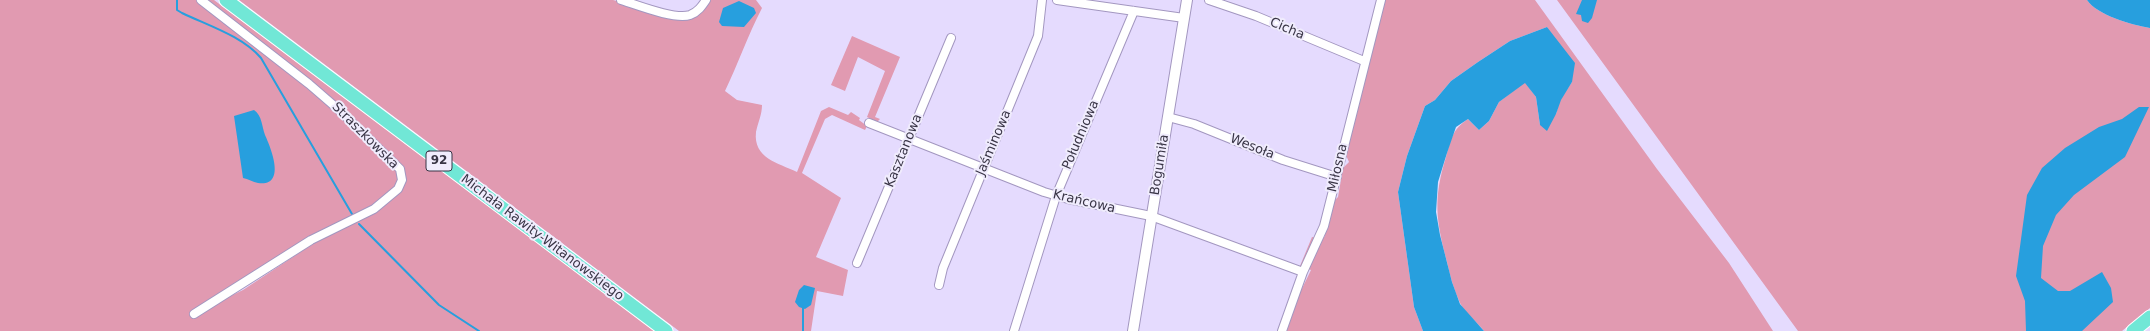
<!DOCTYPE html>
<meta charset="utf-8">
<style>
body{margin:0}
canvas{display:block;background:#e5dbfe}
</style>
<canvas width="2150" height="331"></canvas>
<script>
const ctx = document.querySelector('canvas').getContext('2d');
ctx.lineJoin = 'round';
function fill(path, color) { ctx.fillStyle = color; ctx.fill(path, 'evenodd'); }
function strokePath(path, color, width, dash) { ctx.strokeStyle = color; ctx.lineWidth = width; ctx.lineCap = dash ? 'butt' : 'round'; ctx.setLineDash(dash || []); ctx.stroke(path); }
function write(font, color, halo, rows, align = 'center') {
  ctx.font = font + ' "DejaVu Sans",sans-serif'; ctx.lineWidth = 4; ctx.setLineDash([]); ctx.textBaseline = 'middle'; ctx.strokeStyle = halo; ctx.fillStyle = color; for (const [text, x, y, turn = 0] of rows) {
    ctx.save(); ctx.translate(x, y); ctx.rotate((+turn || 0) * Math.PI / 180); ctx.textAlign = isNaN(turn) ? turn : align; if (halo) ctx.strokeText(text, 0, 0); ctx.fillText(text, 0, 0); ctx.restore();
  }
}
const green = new Path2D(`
 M0 0H198L276 61 341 116 399 173 396 186 352 221 208 307 243 290 308 247 374 209 405 178 362 129 204 0H214L654 331H0Z
 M239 0H613L678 18 709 0H756L762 8C748 35 738 64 725 91L737 100 762 105C762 115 758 122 756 132 753 158 778 163 797 172L821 111 829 107 848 115 851 112 860 118 859 120 867 126 865 130 832 115 825 119 802 173 841 198 816 257 848 270 843 296 817 291 811 331H679Z
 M1385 0H1535L1657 169 1729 263 1773 331H1484C1477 322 1465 313 1460 303 1454 290 1450 276 1447 262 1436 220 1433 199 1446 157 1451 139 1452 130 1468 119L1479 130 1489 121 1499 102 1525 82 1536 97 1540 125 1556 114 1560 100 1572 82 1547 27 1510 41 1478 62 1451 81 1435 100 1425 106 1407 156 1398 192 1414 307 1423 331H1286L1295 303 1311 270 1300 266 1312 237 1322 239 1325 236 1324 234 1334 201 1338 197 1343 168 1349 162 1345 153Z
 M1557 0H2087C2097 15 2132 25 2150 28V308L2122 331H1798Z
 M852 36 900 57 875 117 880 119 877 122 867 117 885 71 858 57 845 91 831 85Z`);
const water = new Path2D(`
 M1582 0H1597L1592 18 1588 23 1582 21 1581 15 1576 14Z
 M2087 0H2150V28C2132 25 2097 15 2087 0Z
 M739 1 754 8 756 13 744 27 722 26 719 22 723 8Z
 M1547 27 1575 63 1572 82 1561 100 1556 114 1547 131 1540 125 1536 97 1525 83 1499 102 1489 121 1479 130 1468 119 1456 127 1447 153 1438 182 1436 212 1440 235 1452 282 1460 304 1484 331H1423L1414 307 1398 192 1407 156 1425 106 1435 100 1451 81 1478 62 1510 41Z
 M2139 107H2149L2125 157 2074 195 2056 215 2043 246 2041 278 2058 291H2070L2102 272 2111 288 2113 302 2082 331H2026L2025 301 2016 276 2027 195 2042 168 2065 148 2099 127 2122 119Z
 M254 110C262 115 262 127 265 135 271 148 287 187 258 183 253 182 248 179 243 178L234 116Z
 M804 285 815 288 811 305 805 309 799 307 795 302 799 290Z`);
const stream = new Path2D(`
 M177 0V10L182 13C209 26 242 36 261 58L352 214
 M359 224 439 305 479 331
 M803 331V308`);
const minor = new Path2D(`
 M621 0C637 5 675 20 690 15 698 12 702 6 706 0
 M1057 0 1184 18
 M1209 0 1256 16 1364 61
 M1168 117 1194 124 1283 160 1337 177
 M869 123 1044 192 1068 199 1151 216 1303 272
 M857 263 951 38
 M939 285 943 268 1038 36 1042 0
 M194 314 311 240 374 209 398 189 402 180 400 169 339 110 309 84 201 0
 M1014 331 1056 196 1134 11
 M1282 331 1303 272 1324 226 1381 0`);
const tertiary = new Path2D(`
 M1133 331 1187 0`);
const primary = new Path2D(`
 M226 0 666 331
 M2133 331 2150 317`);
const shields = [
 [439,161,26]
];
const shieldNames = [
 ["92",439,161]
];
const streetNames = [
 ["Cicha",1287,29,23],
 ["Południowa",1081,135,-67],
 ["Straszkowska",365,136,45],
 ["Jaśminowa",994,143,-67],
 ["Wesoła",1252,147,22],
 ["Kasztanowa",904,151,-68],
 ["Bogumiła",1160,165,-81],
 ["Miłosna",1338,168,-77],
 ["Krańcowa",1084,202,13],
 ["Michała Rawity-Witanowskiego",542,238,37]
];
fill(green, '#e19ab1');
fill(water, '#279fde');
strokePath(stream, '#279fde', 2);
strokePath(minor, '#a397c0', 10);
strokePath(tertiary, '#a397c0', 12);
strokePath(primary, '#fff', 15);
strokePath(minor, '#fff', 8);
strokePath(tertiary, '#fff', 10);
strokePath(primary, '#71e7d6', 13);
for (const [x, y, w] of shields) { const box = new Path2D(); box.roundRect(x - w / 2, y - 10, w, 20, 3); ctx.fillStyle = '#f0ecfd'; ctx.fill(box); strokePath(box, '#393546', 1); }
write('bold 12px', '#393546', null, shieldNames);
write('13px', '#393546', '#f0ecfd', streetNames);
</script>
